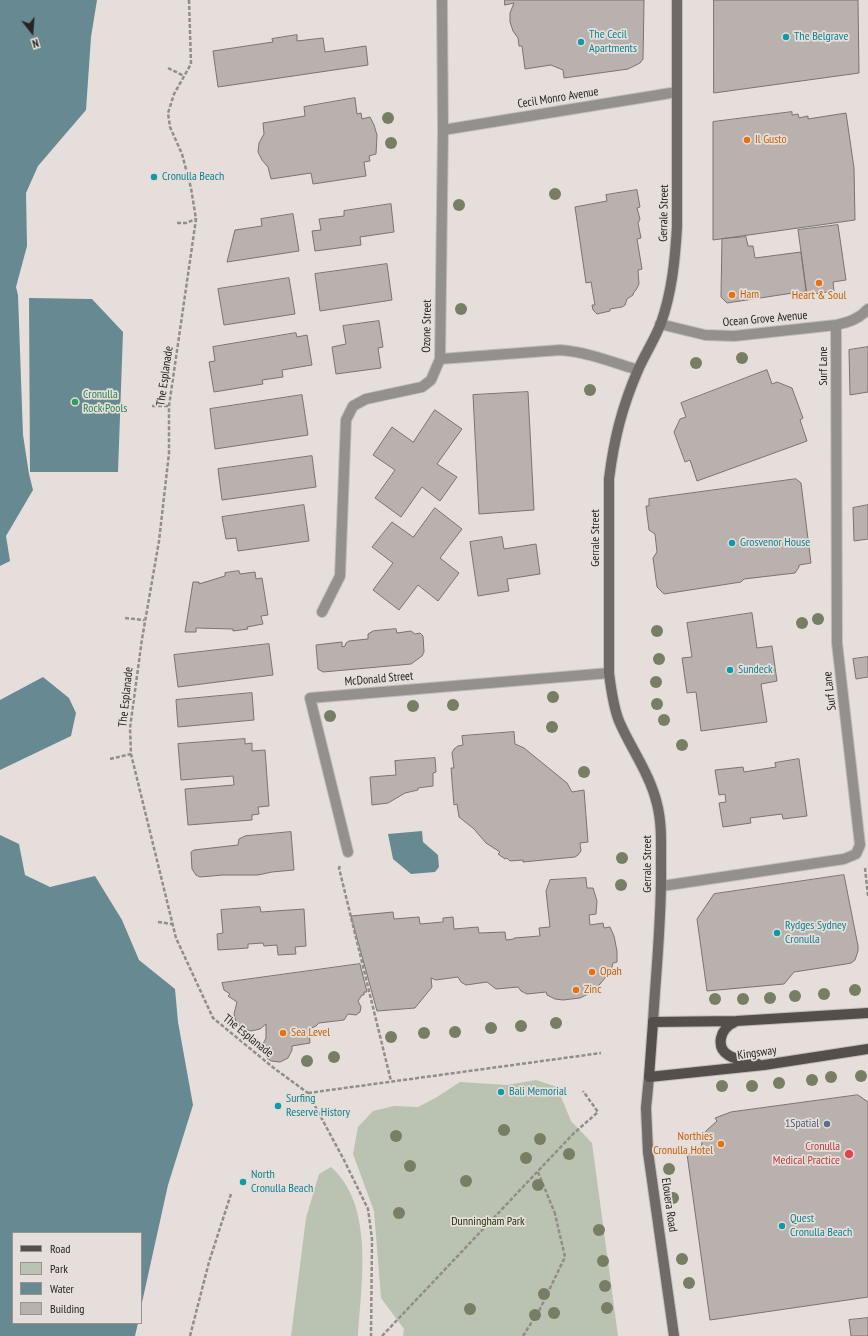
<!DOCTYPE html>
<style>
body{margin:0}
#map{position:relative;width:868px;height:1336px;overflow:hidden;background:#e6deda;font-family:"PT Sans Narrow",sans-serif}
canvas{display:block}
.legend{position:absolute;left:12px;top:1232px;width:130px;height:92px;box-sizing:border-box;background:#e6deda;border:1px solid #999390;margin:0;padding:5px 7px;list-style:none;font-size:12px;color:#262321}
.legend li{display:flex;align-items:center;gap:8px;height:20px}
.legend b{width:20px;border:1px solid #999390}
.north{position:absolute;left:12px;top:12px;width:40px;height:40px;-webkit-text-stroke:3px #e6deda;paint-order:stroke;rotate:163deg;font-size:11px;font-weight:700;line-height:16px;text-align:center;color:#262321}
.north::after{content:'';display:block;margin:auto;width:14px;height:18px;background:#262321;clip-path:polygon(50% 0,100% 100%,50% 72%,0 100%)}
</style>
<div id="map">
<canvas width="868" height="1336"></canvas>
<ul class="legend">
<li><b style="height:5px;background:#554f4c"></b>Road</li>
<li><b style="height:11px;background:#bac2b2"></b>Park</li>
<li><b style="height:11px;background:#668992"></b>Water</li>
<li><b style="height:11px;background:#b9b1ad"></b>Building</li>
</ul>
<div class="north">N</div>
</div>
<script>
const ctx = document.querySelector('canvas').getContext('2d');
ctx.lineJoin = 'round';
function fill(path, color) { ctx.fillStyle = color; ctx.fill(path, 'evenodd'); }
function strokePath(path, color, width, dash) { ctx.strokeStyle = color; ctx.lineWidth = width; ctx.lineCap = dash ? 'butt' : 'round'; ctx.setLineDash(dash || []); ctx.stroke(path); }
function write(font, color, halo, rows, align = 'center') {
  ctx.font = font + ' "PT Sans Narrow",sans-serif'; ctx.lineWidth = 3.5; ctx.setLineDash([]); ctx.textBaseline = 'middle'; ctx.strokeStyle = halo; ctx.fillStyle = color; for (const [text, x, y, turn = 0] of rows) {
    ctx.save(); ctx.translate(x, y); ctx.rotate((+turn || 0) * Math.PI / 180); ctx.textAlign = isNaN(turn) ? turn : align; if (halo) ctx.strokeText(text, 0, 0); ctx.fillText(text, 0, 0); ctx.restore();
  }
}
const green = new Path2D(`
 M536 1080 557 1087 571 1121 592 1143 618 1336H403L404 1329 381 1298 374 1211 353 1154 358 1127 373 1111 394 1106 418 1107 437 1097 460 1082 507 1085Z
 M331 1167C375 1206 361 1284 358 1336H291L306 1218 319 1174Z`);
const water = new Path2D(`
 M0 0H97L91 37 86 110 38 166 26 193 27 246 16 287 18 295 23 435 29 474 33 490 6 536 10 561 0 566Z
 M29 298 92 299 123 332 118 472H30Z
 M43 677 69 698 76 713 71 736 0 770V700Z
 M422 831 423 842 438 855 439 867 435 872 411 874 393 859 388 834Z
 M0 835 19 844 25 875 50 887 95 876 122 920 139 960 175 989 178 1022 193 1105 168 1185 141 1307V1233H13V1323H138L135 1336H0Z`);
const building = new Path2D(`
 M505 0H644L643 59 640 63 628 69 564 78 563 70 551 65 525 69 522 46H519L518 38 513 31 510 22V13L514 3 505 5Z
 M714 0H858L859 73 714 93Z
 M297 35V41L323 38 325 52 366 46 368 65 218 87 213 51 273 42 272 39Z
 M355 98 357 114 361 113 362 119 370 117 374 125 377 135 376 154 369 156 370 161 364 162 366 176 313 184 311 173 271 179 268 167 262 160 258 152 259 143 264 134 263 123 305 116 304 107Z
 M792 112V115L798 114 799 118 808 116V119L846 113 854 168 855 220 713 240V122Z
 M637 190 640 207 637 208 640 219 638 223 641 238 637 239 642 269 638 270 639 284 636 290 634 292 633 295 627 299 625 305 622 307 610 309V311L597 314 593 310 592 305H595L591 282 586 283 575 207 607 201 606 195Z
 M391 204 394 232 360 237 361 245 315 251 312 231 321 230 319 219 344 216V211Z
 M293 214 299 251 227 262 235 230 262 226 261 219Z
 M838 225 846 280 833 282 834 291 807 295 798 230Z
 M746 237 748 246H753L755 258 801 252 806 291 727 303 721 297 722 239Z
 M387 264 392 300 320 311 315 274Z
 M289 278 295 314 224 325 218 289Z
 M379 321 383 347 378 348 381 368 336 374 332 347 346 344 343 326Z
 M296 333 297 337 307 335 312 365 282 370 283 377 262 380 263 384 214 392 209 362 215 361 213 347Z
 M868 347V392L850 395 849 350Z
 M767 370 772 384 777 382 792 388 803 418 800 420 807 441 697 481 690 460 685 462 674 432 680 419 686 417 681 403Z
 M528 392 534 510 479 514 473 395Z
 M302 395 308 435 215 449 210 409Z
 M435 410 462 429 437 464 457 477 440 501 422 487 401 517 375 498 395 470 373 455 392 427 413 442Z
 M312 456 316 487 222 500 218 469Z
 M796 479 801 483 811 563 799 565V567L795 573 744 579 741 582 664 594 657 587 653 558 657 552 655 534 649 530 646 506H649V499Z
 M304 505 309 541 238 551 236 538 226 539 222 517Z
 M868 505V539L854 541 853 508Z
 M435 508 462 529 440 558 459 573 438 601 418 585 399 610 373 590 393 563 372 547 392 522 413 537Z
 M502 537 504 549 536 544 540 574 507 579 509 591 478 596 470 542Z
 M239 571 240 574 255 572 256 579 262 578 268 615 261 616 263 624 247 627 248 629 233 631V629L196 628V632H185L193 582H199V584L225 576V573Z
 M752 613 757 648 772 646 777 681 761 684 767 722 701 731 696 692 687 693 682 658 692 657 687 623Z
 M396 629 397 633 411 631 415 634 420 633 423 636 424 652 422 656 411 664 323 672 318 669 316 645 342 642V647L345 646 346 643 349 641 368 639V634L373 631Z
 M269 644 273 675 178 687 174 655Z
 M868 657V677L856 679 853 659Z
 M252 693 254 720 178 727 176 700Z
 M514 732 515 744 524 748 567 783 572 792 584 790 588 842 580 843 581 851 578 855 575 857 523 862V860L510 861 507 858 505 859 498 854 500 852 486 843 474 829 459 817 457 804 454 805 451 768H454L452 753 454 749 458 746 463 745 462 736Z
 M245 739V744L252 743V751L265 750 269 806 258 807 259 814 252 815V820L188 825 185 789 234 785 233 776 181 780 178 744Z
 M435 758 436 772 433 773V786L418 788V790L405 793 388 803 372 805 370 777 396 775 395 761Z
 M799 759 807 816 783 819 782 814 750 818 751 823 723 827 719 803 726 802 725 794 719 795 715 770 743 767 744 772 776 767 775 763Z
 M291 832 294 870 272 872 258 875H223L200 877 196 875 192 869 191 852 194 850 238 845 239 839 245 836Z
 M844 875 858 946V951L855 960 851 963 846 964 794 972 784 984 707 991 697 919 714 894Z
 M586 878 587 888H593L597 901 596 914 589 915 590 925 603 923 604 928 610 927 614 936 617 951V962L613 963 611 971 594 991 580 998 563 1000 555 999 547 995 546 992 527 994 521 991 518 987 496 989 487 982 466 985 461 982 458 977 436 980 431 978 432 987 415 1008 377 1011 351 916 393 912 394 919 419 917 420 924 443 922V918L453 917 454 929 478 927 479 933 505 932 506 940 514 939V938L540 936 539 928 550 927 546 891 550 880Z
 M260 907 261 912 304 909 306 946 295 947 296 954 278 955 277 945 264 946 263 943 248 944V948L218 950 217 934 223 933 221 910Z
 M360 964 367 992H364V995H362L358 1001 361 1007 360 1012 356 1015 348 1014 344 1020 319 1023 316 1026 309 1029 310 1043 292 1046V1050L288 1058 280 1062 271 1061 267 1058 263 1051 262 1046 266 1038V1024L260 1029 251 1031 242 1028 236 1022 234 1014 237 1002 228 996 230 994 224 990 222 983Z
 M858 1095 868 1102V1297L710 1320 687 1154 700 1152 703 1138 706 1131 717 1121 715 1118 731 1112Z
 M868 1318V1336H851L849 1320Z`);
const path = new Path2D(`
 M189 0 191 64 174 94 168 113 170 127 182 154 191 188 196 219 169 406V453L159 541 142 639 130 728 131 754 176 938 213 1018 275 1069 308 1093 344 1160 368 1209 372 1239 371 1336
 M168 68 184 76
 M177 223H186L196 219
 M152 406H169
 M125 618 144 620
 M110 759 131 754
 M340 866 339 868 391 1081
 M865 868 868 896
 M158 922 172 924
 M308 1093 601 1053
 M538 1172 556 1216
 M190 1336 209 1262 231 1194
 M382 1336 573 1134 598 1112 583 1091
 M523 1336 540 1309 565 1257 555 1214`);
const lane = new Path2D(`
 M440 359 560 350C587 352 612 362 638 370`);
const street = new Path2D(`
 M443 130 677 92
 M660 324 705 335 734 336 836 325C849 322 859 319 868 309
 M322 612 340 576 346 420 353 406 366 399 422 387 431 380 440 359 443 130 442 0
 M348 852 310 698 609 673
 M662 886 844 859 856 854 860 845 837 643 836 325`);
const secondary = new Path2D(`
 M653 1022C656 970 662 917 661 864 661 844 662 823 657 804 650 774 631 749 619 721 613 706 611 689 609 673V479C614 439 622 407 638 370 645 354 655 339 661 323 672 292 675 260 677 227V0
 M649 1077 646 1108 648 1152 674 1336`);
const primary = new Path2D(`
 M868 1013 736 1021 653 1022 649 1077 764 1065 868 1049
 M735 1022C728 1025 723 1029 721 1038 717 1059 744 1060 758 1064`);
const trees = [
 [388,118],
 [391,143],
 [555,194],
 [459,205],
 [461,309],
 [742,358],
 [696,363],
 [590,390],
 [818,619],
 [802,623],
 [657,631],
 [659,659],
 [656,682],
 [553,697],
 [657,704],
 [453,705],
 [413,706],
 [330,716],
 [664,720],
 [552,727],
 [682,745],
 [584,772],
 [622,858],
 [621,885],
 [855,990],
 [824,994],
 [795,996],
 [770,998],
 [715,999],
 [743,999],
 [556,1023],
 [521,1026],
 [491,1028],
 [455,1032],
 [424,1033],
 [391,1037],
 [334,1057],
 [307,1061],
 [861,1076],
 [831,1077],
 [812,1080],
 [779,1083],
 [722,1086],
 [752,1086],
 [504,1130],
 [396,1136],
 [540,1139],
 [569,1154],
 [526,1158],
 [410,1166],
 [669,1169],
 [466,1181],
 [538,1185],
 [673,1198],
 [399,1213],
 [599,1230],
 [682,1259],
 [603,1261],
 [689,1283],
 [605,1286],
 [544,1294],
 [607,1308],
 [470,1309],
 [554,1313],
 [535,1315]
];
const markers = [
 [786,37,4,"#0f9aa8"],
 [581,42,4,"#0f9aa8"],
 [747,140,4,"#e8710a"],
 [154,177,4,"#0f9aa8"],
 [819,283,4,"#e8710a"],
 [732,295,4,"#e8710a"],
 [75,402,4,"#2e9e5b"],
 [732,543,4,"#0f9aa8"],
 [730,670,4,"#0f9aa8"],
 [777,933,4,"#0f9aa8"],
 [592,972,4,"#e8710a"],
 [576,990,4,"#e8710a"],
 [283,1033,4,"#e8710a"],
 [501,1092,4,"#0f9aa8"],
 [278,1106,4,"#0f9aa8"],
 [827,1124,4,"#5c6f8a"],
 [721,1144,4,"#e8710a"],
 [849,1154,5,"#e0444e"],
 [243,1182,4,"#0f9aa8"],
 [782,1226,4,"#0f9aa8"]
];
const cultureNames = [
 ["The Cecil",589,35],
 ["Apartments",589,49],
 ["The Belgrave",794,37],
 ["Cronulla Beach",162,177],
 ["Grosvenor House",740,543],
 ["Sundeck",738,670],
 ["Rydges Sydney",785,926],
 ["Cronulla",785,940],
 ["Bali Memorial",509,1092],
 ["Surfing",286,1099],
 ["Reserve History",286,1113],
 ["North",251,1175],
 ["Cronulla Beach",251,1189],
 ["Quest",790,1219],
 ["Cronulla Beach",790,1233]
];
const streetNames = [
 ["Cecil Monro Avenue",558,98,-9],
 ["Gerrale Street",664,213,-89],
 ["Ocean Grove Avenue",765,319,-5],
 ["Ozone Street",427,326,-89],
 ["Surf Lane",824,366,-90],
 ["The Esplanade",165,376,-82],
 ["Gerrale Street",596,538,-90],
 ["McDonald Street",379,679,-5],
 ["Surf Lane",830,691,-97],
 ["The Esplanade",126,697,-84],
 ["Gerrale Street",648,864,-90],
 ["The Esplanade",248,1036,39],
 ["Kingsway",757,1053,-8],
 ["Elouera Road",669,1205,82]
];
const foodNames = [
 ["Il Gusto",755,140],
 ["Ham",740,295],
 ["Heart & Soul",819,296,"center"],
 ["Opah",600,972],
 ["Zinc",584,990],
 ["Sea Level",291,1033],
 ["Northies",713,1137,"right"],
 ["Cronulla Hotel",713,1151,"right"]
];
const leisureNames = [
 ["Cronulla",83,395],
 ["Rock Pools",83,409]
];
const serviceNames = [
 ["1Spatial",819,1124]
];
const healthNames = [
 ["Cronulla",840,1147],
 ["Medical Practice",840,1161]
];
const parkNames = [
 ["Dunningham Park",488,1222]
];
fill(green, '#bac2b2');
fill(water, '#668992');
fill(building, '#b9b1ad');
strokePath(building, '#7a736f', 1);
strokePath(lane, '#c3bcb9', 12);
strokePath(street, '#c3bcb9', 12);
strokePath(secondary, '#c3bcb9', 12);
strokePath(primary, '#c3bcb9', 12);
strokePath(path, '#938d8a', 2.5, [4, 2]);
strokePath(lane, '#93908e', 10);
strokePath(street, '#93908e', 10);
strokePath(secondary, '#6f6a67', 10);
strokePath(primary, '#554f4c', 10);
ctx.fillStyle = '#777e64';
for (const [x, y] of trees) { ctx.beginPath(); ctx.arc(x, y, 6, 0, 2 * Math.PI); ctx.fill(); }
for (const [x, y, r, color] of markers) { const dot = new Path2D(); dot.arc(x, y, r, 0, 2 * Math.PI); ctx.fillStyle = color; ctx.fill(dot); strokePath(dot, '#e6deda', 1.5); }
write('12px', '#0d838f', '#e6deda', cultureNames, 'left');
write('12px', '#262321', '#e6deda', streetNames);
write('12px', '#c56008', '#e6deda', foodNames, 'left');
write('12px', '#27864d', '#e6deda', leisureNames, 'left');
write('12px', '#4e5e75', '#e6deda', serviceNames, 'right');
write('12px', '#be3a42', '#e6deda', healthNames, 'right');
write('12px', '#1d2f03', '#e6deda', parkNames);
</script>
